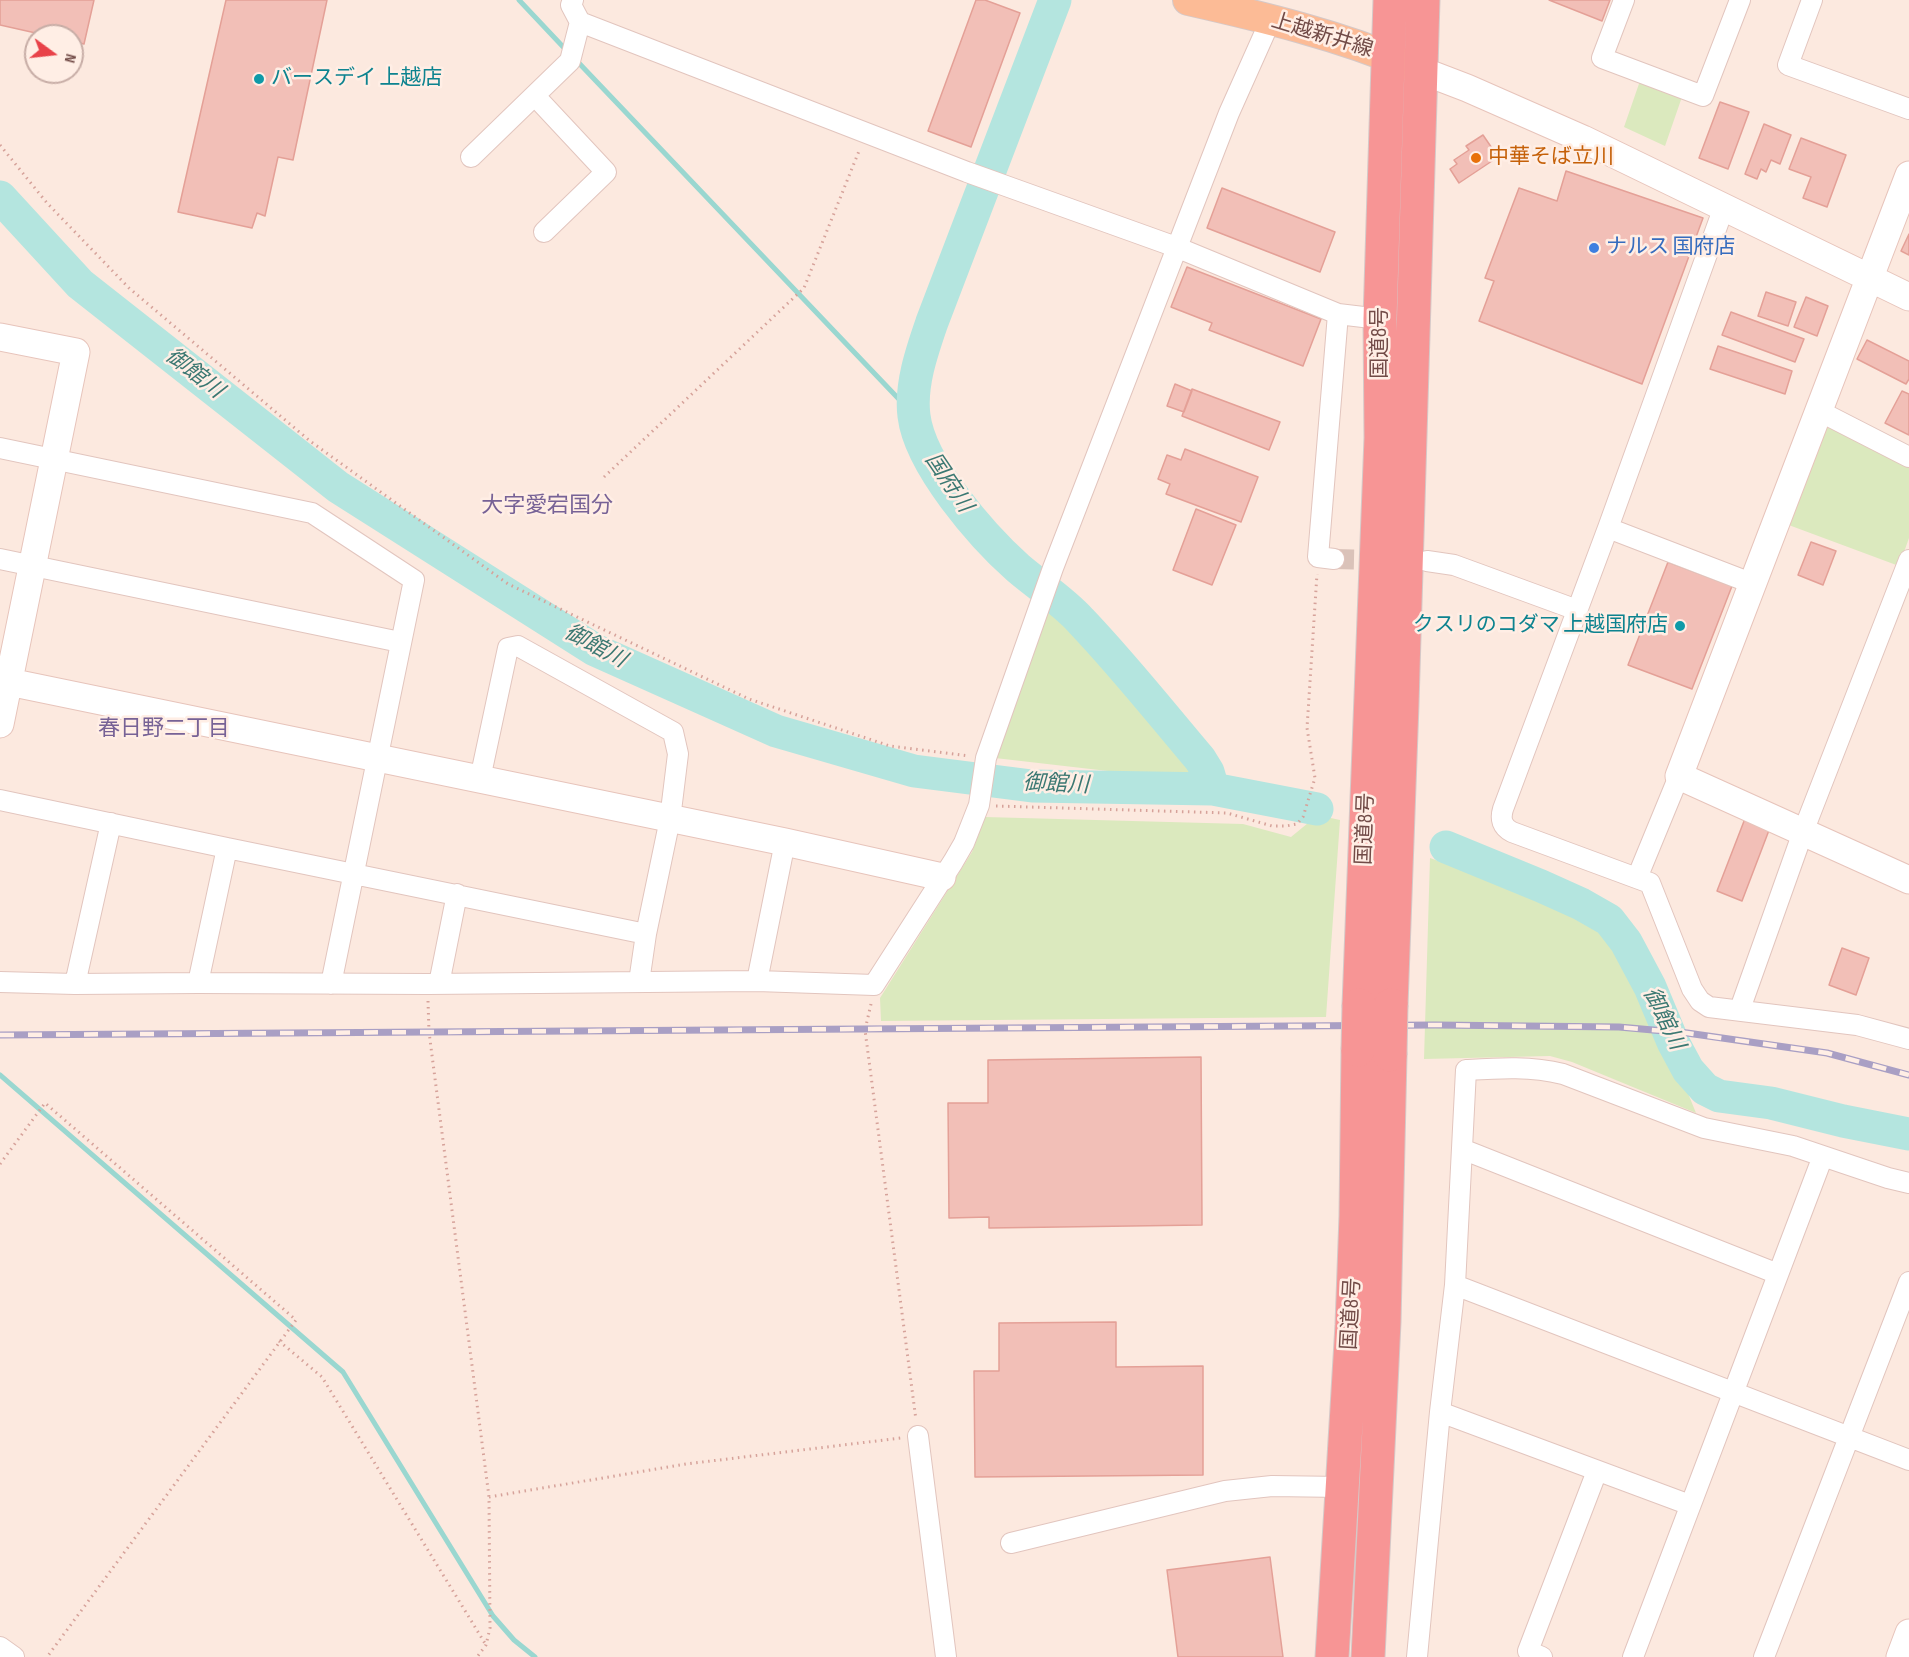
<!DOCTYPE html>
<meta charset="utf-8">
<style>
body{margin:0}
#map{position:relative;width:1909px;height:1657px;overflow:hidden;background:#fce9df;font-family:"Sofia Sans Condensed",sans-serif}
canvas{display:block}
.north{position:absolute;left:24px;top:24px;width:60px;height:60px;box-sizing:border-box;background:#ffeee5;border:2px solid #c7ada6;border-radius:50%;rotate:105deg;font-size:16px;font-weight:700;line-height:24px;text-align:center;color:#724b47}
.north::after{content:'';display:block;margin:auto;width:21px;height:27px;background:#e84249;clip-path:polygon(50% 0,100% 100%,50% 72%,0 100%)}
</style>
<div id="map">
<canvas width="1909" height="1657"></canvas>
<div class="north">N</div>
</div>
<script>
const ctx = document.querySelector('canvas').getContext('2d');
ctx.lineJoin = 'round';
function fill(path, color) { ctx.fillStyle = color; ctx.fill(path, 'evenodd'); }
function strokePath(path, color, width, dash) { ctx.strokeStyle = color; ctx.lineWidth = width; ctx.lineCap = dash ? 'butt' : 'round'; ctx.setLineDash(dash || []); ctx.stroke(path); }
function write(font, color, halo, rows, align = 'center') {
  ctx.font = font + ' "Sofia Sans Condensed","Noto Sans JP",sans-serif'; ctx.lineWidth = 5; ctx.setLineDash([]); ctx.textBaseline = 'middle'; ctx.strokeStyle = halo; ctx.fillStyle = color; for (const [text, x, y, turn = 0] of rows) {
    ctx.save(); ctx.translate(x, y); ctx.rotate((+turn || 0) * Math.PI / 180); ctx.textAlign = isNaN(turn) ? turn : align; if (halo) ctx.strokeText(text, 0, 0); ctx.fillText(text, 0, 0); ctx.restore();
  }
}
const green = new Path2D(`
 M1641 78 1683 94 1665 146 1624 127Z
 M1825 423 1909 465V538L1899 566 1786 524Z
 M1050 605 1185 751 1193 762 1194 772 1186 780 995 758Z
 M1312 814 1340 820 1326 1017 881 1021 880 998 972 852 985 817 1243 824 1291 837 1308 823Z
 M1430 858 1531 894 1597 925 1623 957 1681 1076 1696 1113 1572 1062 1550 1056 1424 1059Z`);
const stream = new Path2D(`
 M519 0 567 51
 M576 60 914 415
 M0 1075 343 1372 493 1616 514 1640 535 1657`);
const river = new Path2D(`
 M1055 0 932 322C922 351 910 385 914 416 920 465 982 536 1018 568 1039 586 1063 601 1081 621 1123 665 1161 713 1200 759L1208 772 1213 789
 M0 197 80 284 338 487 595 650 776 731 914 771 1032 786 1213 789 1317 809
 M1446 847 1541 886 1581 904 1609 920 1626 942 1650 987 1673 1042 1688 1070 1705 1089 1719 1096 1771 1103 1843 1121 1909 1134`);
const building = new Path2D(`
 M0 0H94L84 44 72 41V36H49L0 25Z
 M226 0H327L293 160 278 157 265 216 257 213 252 228 178 212Z
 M976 0H985L1020 13 971 147 928 131Z
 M1549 0H1610L1602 21Z
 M1720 102 1749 112 1728 169 1699 158Z
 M1764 124 1791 135 1780 164 1771 160 1766 172 1761 169 1757 179 1745 174Z
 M1483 135 1498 157 1459 183 1450 169 1457 164 1454 160 1469 150 1466 146Z
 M1801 138 1846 155 1827 207 1803 198 1811 177 1789 169Z
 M1566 171 1703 218 1642 384 1479 321 1494 281 1485 278 1519 188 1557 201Z
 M1222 188 1335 232 1320 272 1207 228Z
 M1909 234V255L1901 251Z
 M1187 267 1321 319 1303 366 1209 330 1212 323 1171 307Z
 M1766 292 1796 302 1788 326 1758 316Z
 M1806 297 1828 306 1817 336 1794 327Z
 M1731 312 1804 339 1795 362 1722 335Z
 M1867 340 1909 361V379L1906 384 1857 359Z
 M1718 346 1792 371 1785 394 1710 369Z
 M1175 384 1192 391 1184 412 1167 406Z
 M1192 389 1280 422 1269 450 1182 416Z
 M1902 391 1909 394V435L1885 423Z
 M1185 449 1258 477 1241 522 1166 494 1170 484 1158 479 1167 455 1181 460Z
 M1196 509 1236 525 1212 585 1173 570Z
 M1811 542 1836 551 1823 585 1798 575Z
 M1668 562 1732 586 1692 689 1628 665Z
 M1746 816 1771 825 1742 901 1717 891Z
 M1842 948 1869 958 1856 995 1829 985Z
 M1201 1057 1202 1225 989 1228V1217L949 1218 948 1103H988V1060Z
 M1116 1322V1367L1203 1366V1475L975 1477 974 1371H999V1323Z
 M1270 1557 1283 1657H1178L1167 1570Z`);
const streetTunnel = new Path2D(`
 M1334 559 1385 560`);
const path = new Path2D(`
 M0 145 47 203 129 288 310 441 508 584 749 699 890 746 969 756
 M604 477 804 288 859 151
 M996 806 1227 813 1272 826H1286L1297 824 1303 817 1315 778 1307 728 1317 574
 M428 1001 429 1032 489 1497 490 1628 486 1645 477 1657
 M871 1004 865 1030 916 1420
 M0 1164 45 1103 296 1320 47 1657
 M279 1341 322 1377 486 1645
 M489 1497 686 1464 901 1438`);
const street = new Path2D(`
 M573 0 571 5 580 22 967 172 1176 247 1338 314 1380 319
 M1624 0 1602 58 1703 96 1740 0
 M1812 0 1788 65 1909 109
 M535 96 606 172 544 232
 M471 157 570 61 580 22
 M1724 207 1608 528 1503 809C1500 819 1502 827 1512 832L1650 883 1692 989 1700 1001 1709 1007 1857 1025 1909 1039
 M1819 411 1909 457
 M0 448 312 513 414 580 331 984
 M1608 528 1751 583
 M0 559 400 642
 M1334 559 1318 557 1338 314
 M1427 561 1454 565 1577 610
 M480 779 508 648 518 646 673 732 678 754 670 819 646 934 639 982
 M0 800 227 848 646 934
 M1637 878 1679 776
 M757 981 785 842
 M0 982 75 984 198 983 428 984 757 981 874 985 953 862 964 843 979 805 986 758 1053 568 1229 113 1271 19
 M198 983 227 848
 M75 984 111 823
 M439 984 457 894
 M1740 1009 1803 832 1909 560
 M1462 1149 1778 1274
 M1455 1285 1909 1460
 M1440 1412 1690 1505
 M918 1436 946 1657
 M1011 1543 1225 1491 1272 1486 1342 1487
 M0 1647 14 1657
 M1417 1657 1440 1412 1455 1285 1466 1070C1500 1068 1530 1066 1563 1074L1704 1128 1793 1146 1888 1178 1909 1183
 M1542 1657 1528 1651 1597 1471
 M1633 1657 1823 1156
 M1764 1657 1909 1282`);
const secondary = new Path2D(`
 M1420 70 1467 88 1583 139 1909 297
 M1909 175 1679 776 1909 880
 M0 337 76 352 0 724
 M9 682 785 842 942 877
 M1900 1657 1909 1633`);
const primary = new Path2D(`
 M1188 0C1263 17 1338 35 1409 65`);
const highway = new Path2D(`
 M1359 1005 1381 438 1380 319 1390 0
 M1391 1005 1402 704 1423 0
 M1332 1657 1352 1325 1356 1216 1358 1050
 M1368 1657 1384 1322 1390 1055`);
const rail = new Path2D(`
 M0 1035 1435 1025 1619 1027 1687 1033 1827 1053 1909 1075`);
const highwayBridge = new Path2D(`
 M1358 1050 1359 1005
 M1390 1055 1391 1005`);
const markers = [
 [259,79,6,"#0f9aa8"],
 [1476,158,6,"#e8710a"],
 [1594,248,6,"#3f7fe0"],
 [1680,626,6,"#0f9aa8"]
];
const streetNames = [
 ["上越新井線",1322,36,17],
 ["国道8号",1381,343,-90],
 ["国道8号",1366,829,-88],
 ["国道8号",1352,1314,-87]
];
const cultureNames = [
 ["バースデイ 上越店",271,79],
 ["クスリのコダマ 上越国府店",1668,626,"right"]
];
const foodNames = [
 ["中華そば立川",1488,158]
];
const shopNames = [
 ["ナルス 国府店",1606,248]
];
const waterNames = [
 ["御館川",194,374,38],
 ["国府川",948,483,56],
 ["御館川",595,647,28],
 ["御館川",1056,785,2],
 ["御館川",1663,1019,64]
];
const neighbourhoodNames = [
 ["大字愛宕国分",547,506],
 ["春日野二丁目",164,729]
];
fill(green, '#dbe9be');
strokePath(stream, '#9ad7d0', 5);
strokePath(river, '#b4e5df', 33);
fill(building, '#f2bfb7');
strokePath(building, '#e4a097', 1.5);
strokePath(streetTunnel, '#dac2b9', 20, [20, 10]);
strokePath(street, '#e2c5be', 22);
strokePath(secondary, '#e7c4bb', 29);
strokePath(primary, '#d5c9c8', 32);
strokePath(highway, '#d5c9c8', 35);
strokePath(path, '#d6a29a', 3, [1.5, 4.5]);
strokePath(street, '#fff', 20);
strokePath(secondary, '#fff', 27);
strokePath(primary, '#fcbb96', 30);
strokePath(highway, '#f79595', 33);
strokePath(rail, '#a99fc4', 7);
strokePath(rail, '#ffeee5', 4.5, [14]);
strokePath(highwayBridge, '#d5c9c8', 35, []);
strokePath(highwayBridge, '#f79595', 33);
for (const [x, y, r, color] of markers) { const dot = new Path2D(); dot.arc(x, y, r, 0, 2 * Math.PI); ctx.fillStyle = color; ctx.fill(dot); strokePath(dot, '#ffeee5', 2); }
write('21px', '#724b47', '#ffeee5', streetNames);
write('21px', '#0d838f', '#ffeee5', cultureNames, 'left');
write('21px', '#c56008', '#ffeee5', foodNames, 'left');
write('21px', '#366cbe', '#ffeee5', shopNames, 'left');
write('italic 22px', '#3b7872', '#ffeee5', waterNames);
write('22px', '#776296', '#ffeee5', neighbourhoodNames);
</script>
